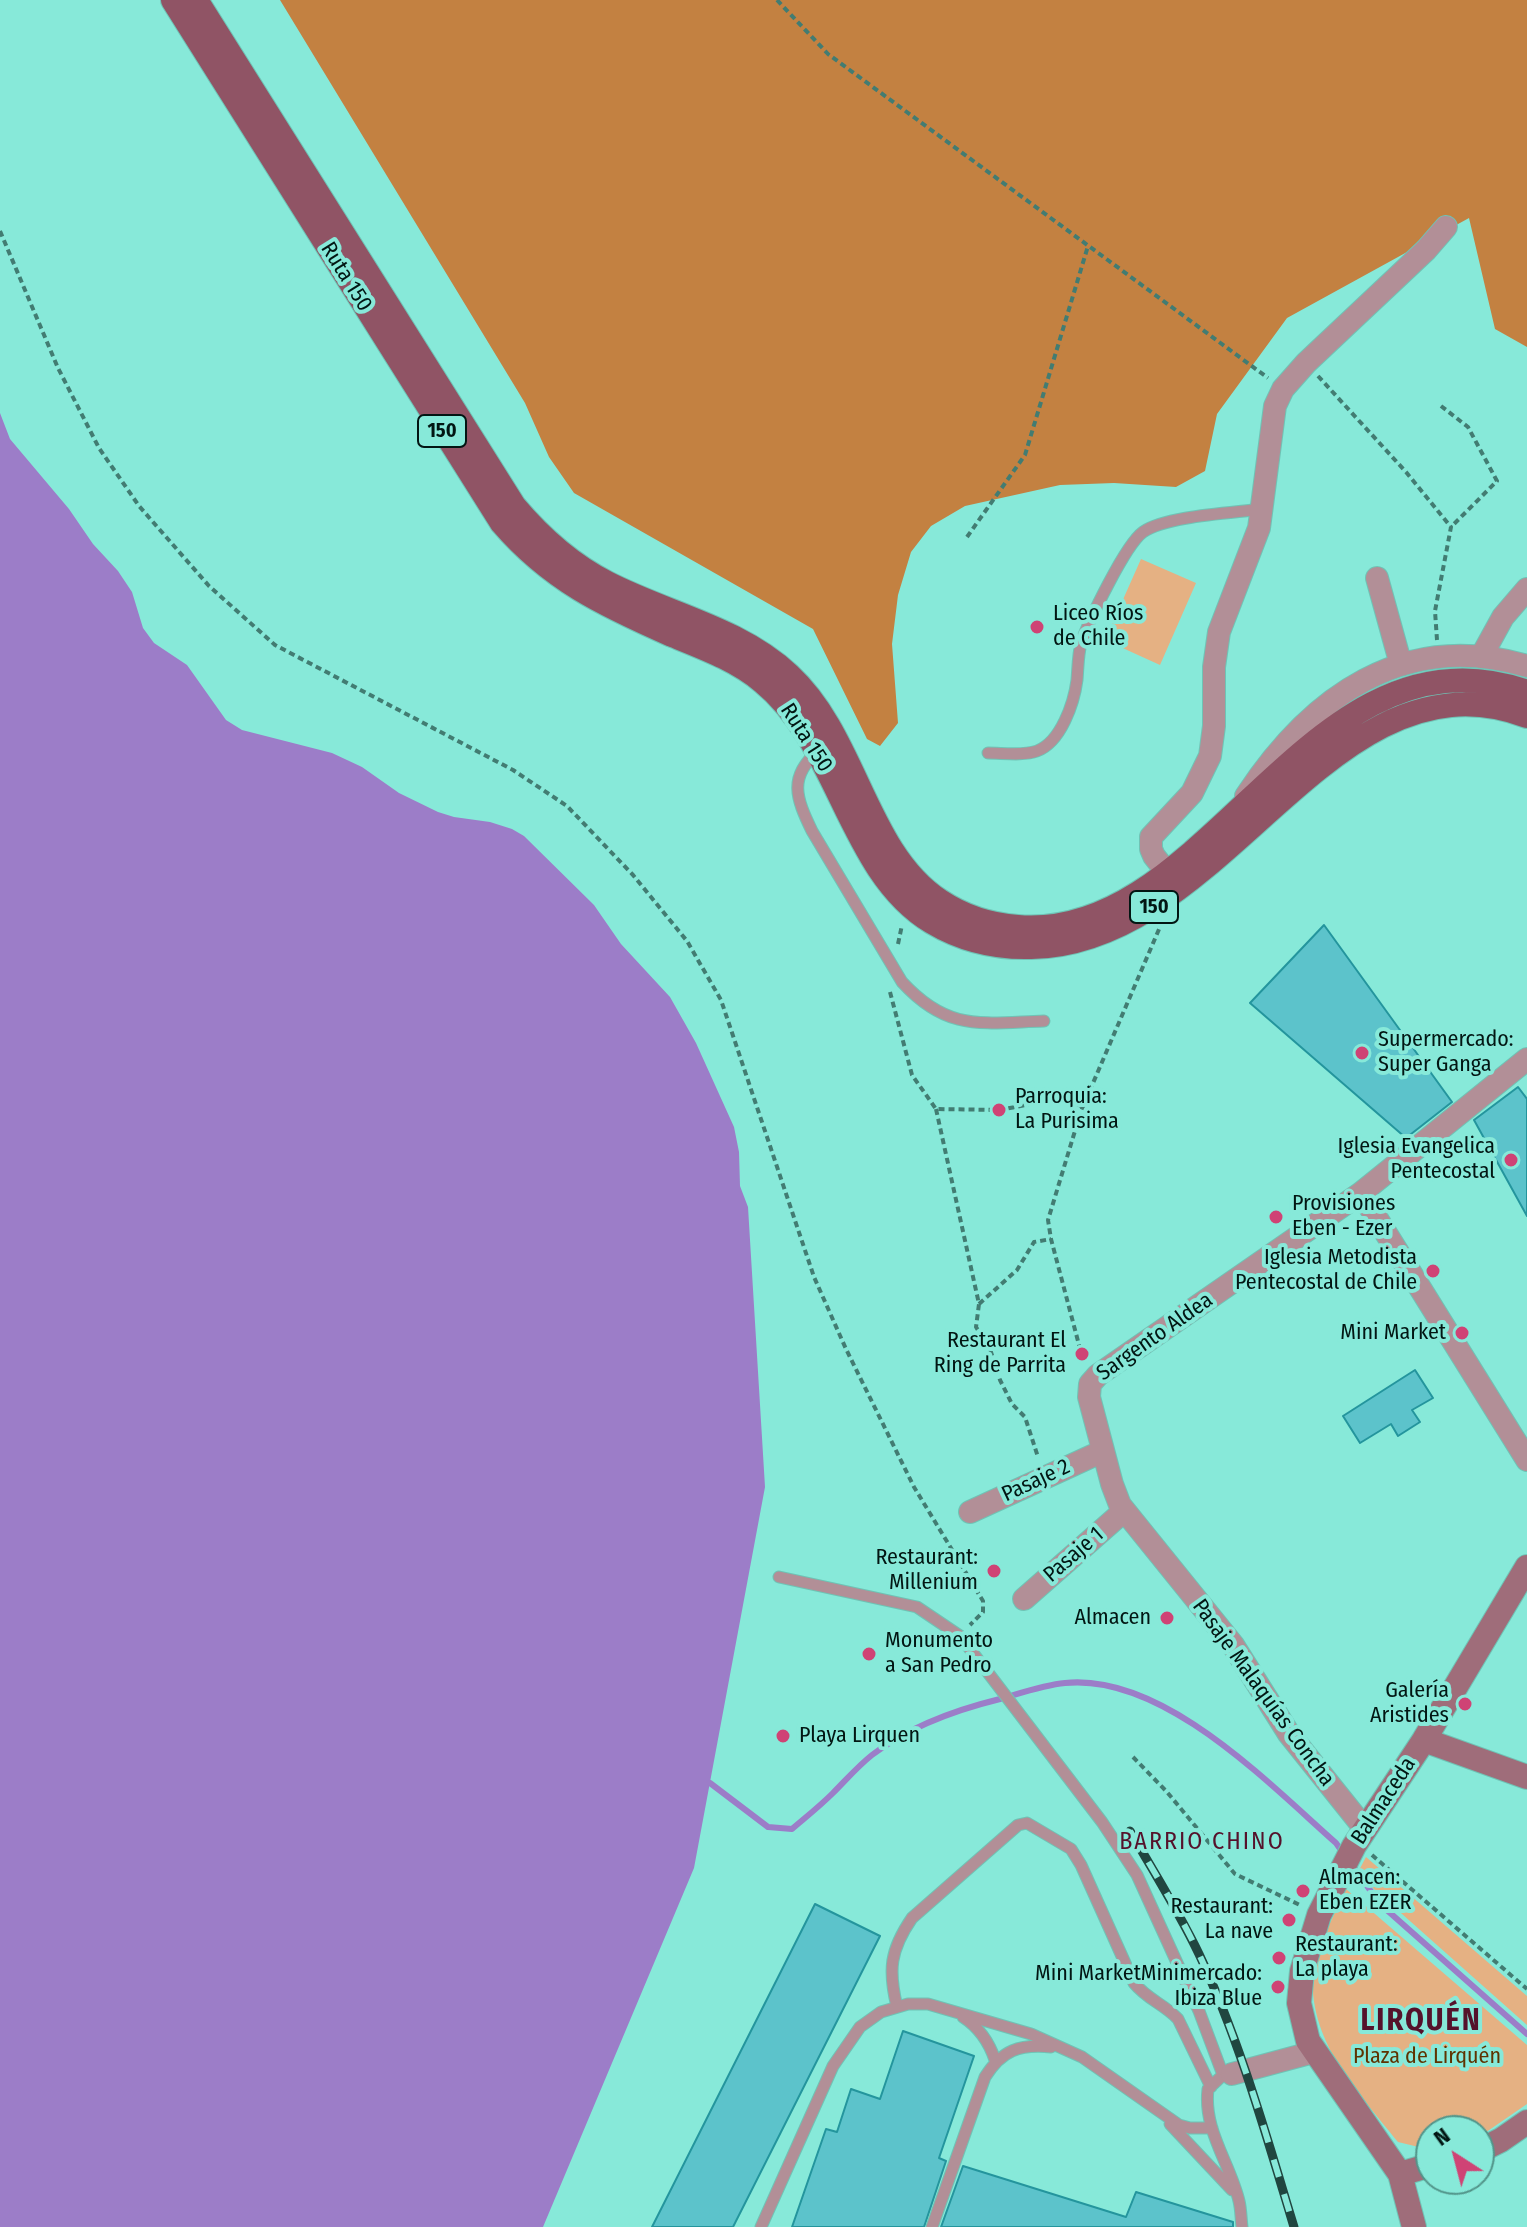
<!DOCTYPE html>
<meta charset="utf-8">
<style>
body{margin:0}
#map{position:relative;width:1527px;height:2227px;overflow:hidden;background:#87e9d9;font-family:"Fira Sans Condensed",sans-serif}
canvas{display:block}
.north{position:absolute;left:1415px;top:2115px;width:80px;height:80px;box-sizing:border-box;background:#87e9d9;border:2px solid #52958a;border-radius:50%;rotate:324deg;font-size:22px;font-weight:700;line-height:32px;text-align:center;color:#021613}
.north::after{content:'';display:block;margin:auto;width:28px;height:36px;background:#cf4375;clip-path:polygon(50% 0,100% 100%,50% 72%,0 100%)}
</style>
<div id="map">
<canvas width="1527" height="2227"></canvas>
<div class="north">N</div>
</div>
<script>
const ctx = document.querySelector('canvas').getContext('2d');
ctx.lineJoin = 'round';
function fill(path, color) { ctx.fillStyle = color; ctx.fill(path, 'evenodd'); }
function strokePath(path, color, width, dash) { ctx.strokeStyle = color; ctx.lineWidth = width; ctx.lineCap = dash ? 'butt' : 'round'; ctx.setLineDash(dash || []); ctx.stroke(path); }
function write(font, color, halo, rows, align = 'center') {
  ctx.font = font + ' "Fira Sans Condensed",sans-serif'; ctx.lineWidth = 8; ctx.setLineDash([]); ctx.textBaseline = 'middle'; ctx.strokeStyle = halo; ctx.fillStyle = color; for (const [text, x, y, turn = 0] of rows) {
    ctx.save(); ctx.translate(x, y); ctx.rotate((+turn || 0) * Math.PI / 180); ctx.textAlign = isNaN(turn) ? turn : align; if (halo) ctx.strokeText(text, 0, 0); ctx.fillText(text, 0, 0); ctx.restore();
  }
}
const green = new Path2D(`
 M1141 559 1196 583 1160 665 1105 640Z
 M1366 1857 1527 1996V2025L1357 1874Z
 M1346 1889 1527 2045V2104L1479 2137V2131H1431V2150L1398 2142C1357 2090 1307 2042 1313 1969 1314 1954 1338 1907 1346 1889Z`);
const forest = new Path2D(`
 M280 0H1527V347L1495 329 1469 218 1287 318 1217 414 1205 471 1176 487 1114 483 1060 485 965 506 931 526 911 552 898 595 892 644 898 723 880 746 867 739 813 629 574 493 549 457 525 403Z`);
const water = new Path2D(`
 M0 413 10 439 69 509 93 544 118 571 132 592 143 628 154 643 187 665 226 720 242 730 332 753 362 767 399 793 438 812 454 817 490 822 512 829 524 836 594 905 621 944 670 997 696 1043 734 1127 739 1152 740 1186 748 1207 765 1487 694 1868 543 2227H0Z`);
const stream = new Path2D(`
 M710 1783 768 1827 792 1829C806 1817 820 1806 833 1793 846 1780 858 1766 872 1755 910 1726 955 1710 1000 1699 1021 1693 1044 1685 1065 1683 1163 1673 1268 1783 1336 1843L1343 1853
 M1352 1865 1380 1904 1527 2034`);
const building = new Path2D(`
 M1324 925 1452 1102 1406 1138 1250 1003Z
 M1518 1087 1527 1099V1216L1474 1120Z
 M1415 1370 1433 1398 1412 1410 1420 1422 1398 1436 1391 1424 1360 1443 1343 1416Z
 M815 1904 880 1936 733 2227H652Z
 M903 2031 974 2056 939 2158 946 2161 924 2227H792L826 2129 837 2132 851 2089 880 2099Z
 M963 2166 1126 2217 1136 2192 1233 2222V2227H941Z`);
const path = new Path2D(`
 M777 0 828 54 1268 378
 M0 231 58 368 99 448 139 506 209 586 275 645 513 770 567 806 633 875 687 941 721 1000 814 1277 846 1349 914 1487 983 1601V1612L970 1625
 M1318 376 1406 472 1451 527 1435 611 1437 640
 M1441 406 1468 427 1497 481 1451 527
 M967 537 1025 455 1088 246
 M898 944 902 925
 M890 992 912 1075 936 1109 999 1110 1064 1098 1083 1107
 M936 1109 979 1304 976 1327 990 1349 1000 1380 1012 1404 1025 1417 1038 1457
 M979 1304 1017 1270 1034 1242 1051 1239
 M1083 1360 1051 1239 1048 1220 1081 1111 1160 927
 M1133 1757 1167 1792 1235 1874 1302 1906
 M1372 1855 1527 1989`);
const lane = new Path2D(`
 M818 751C788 777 796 798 812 831L902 982C948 1032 981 1023 1044 1021
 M988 753C1003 753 1023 756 1037 751 1061 742 1074 703 1077 680 1078 668 1078 655 1081 643 1089 621 1125 545 1143 532 1166 516 1232 513 1262 509
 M779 1577 917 1607 960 1636 1102 1822 1137 1875 1199 2011 1223 2075
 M897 2007C888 1970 890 1950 912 1918L1018 1825 1027 1823 1071 1849 1081 1865 1134 1983C1148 2000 1164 2004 1178 2019L1211 2087
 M963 2017C980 2028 989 2042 995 2060
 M1230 2074 1223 2075 1208 2089C1203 2130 1230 2163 1239 2201 1241 2209 1241 2219 1242 2227
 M1170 2124 1232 2190
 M761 2227 833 2066 860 2027 881 2012 908 2004H928L1031 2034 1082 2057 1179 2125 1190 2128H1212
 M932 2227 985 2077C1002 2050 1019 2044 1051 2047`);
const street = new Path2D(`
 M1377 578 1401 665
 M1481 657 1503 617 1527 589
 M1246 796C1311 697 1404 629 1527 666
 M1177 885 1154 856 1151 849V837L1192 793 1210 756 1214 726V667L1219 632 1259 528 1275 406 1283 389 1306 363 1426 250 1446 227
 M1361 1193 1527 1460
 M970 1512 1103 1451
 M1024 1599 1124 1511
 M1365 1829 1289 1734 1233 1645 1120 1505 1112 1484 1089 1397 1090 1384 1098 1375 1361 1193 1527 1059
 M1232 2074 1314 2052`);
const secondary = new Path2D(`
 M1424 1740 1527 1777
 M1479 2151 1501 2140 1527 2122
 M1400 2174 1431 2165
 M1414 2227 1400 2174 1308 2041 1299 2003 1302 1971 1319 1915 1354 1846 1424 1740 1527 1567`);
const primary = new Path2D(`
 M173 0 502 523C551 580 604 605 672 635 704 648 737 660 763 682 840 745 849 872 932 922 962 940 996 948 1031 947 1226 944 1330 642 1527 716
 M196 0 514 506C541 538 570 564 607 583 667 614 739 628 789 675 857 738 865 852 940 901 964 917 990 925 1018 927 1212 943 1310 615 1527 692`);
const rail = new Path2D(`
 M1130 1831C1154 1872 1179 1912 1199 1954 1240 2041 1266 2135 1294 2227`);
const markers = [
 [1037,627,8,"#cf4375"],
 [1362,1053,8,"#cf4375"],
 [999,1110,8,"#cf4375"],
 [1511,1160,8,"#cf4375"],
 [1276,1217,8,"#cf4375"],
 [1433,1271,8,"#cf4375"],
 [1462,1333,8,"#cf4375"],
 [1082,1354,8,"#cf4375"],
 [994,1571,8,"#cf4375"],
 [1167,1618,8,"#cf4375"],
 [869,1654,8,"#cf4375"],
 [1465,1704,8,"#cf4375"],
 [783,1736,8,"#cf4375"],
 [1303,1891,8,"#cf4375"],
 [1289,1920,8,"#cf4375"],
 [1279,1958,8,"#cf4375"],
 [1278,1987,8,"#cf4375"]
];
const shields = [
 [442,431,48],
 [1154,907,48]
];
const shieldNames = [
 ["150",442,431],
 ["150",1154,907]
];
const streetNames = [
 ["Ruta 150",346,277,58],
 ["Ruta 150",806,738,57],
 ["Sargento Aldea",1155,1337,-35],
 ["Pasaje 2",1036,1481,-25],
 ["Pasaje 1",1074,1555,-41],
 ["Pasaje Malaquías Concha",1263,1693,54],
 ["Balmaceda",1384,1801,-57]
];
const poiNames = [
 ["Liceo Ríos",1053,614,"left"],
 ["de Chile",1053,639,"left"],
 ["Supermercado:",1378,1040,"left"],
 ["Super Ganga",1378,1065,"left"],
 ["Parroquia:",1015,1097,"left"],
 ["La Purisima",1015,1122,"left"],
 ["Iglesia Evangelica",1495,1147],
 ["Pentecostal",1495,1172],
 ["Provisiones",1292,1204,"left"],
 ["Eben - Ezer",1292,1229,"left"],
 ["Iglesia Metodista",1417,1258],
 ["Pentecostal de Chile",1417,1283],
 ["Mini Market",1446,1333],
 ["Restaurant El",1066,1341],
 ["Ring de Parrita",1066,1366],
 ["Restaurant:",978,1558],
 ["Millenium",978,1583],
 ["Almacen",1151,1618],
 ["Monumento",885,1641,"left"],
 ["a San Pedro",885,1666,"left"],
 ["Galería",1449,1691],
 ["Aristides",1449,1716],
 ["Playa Lirquen",799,1736,"left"],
 ["Almacen:",1319,1878,"left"],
 ["Eben EZER",1319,1903,"left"],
 ["Restaurant:",1273,1907],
 ["La nave",1273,1932],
 ["Restaurant:",1295,1945,"left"],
 ["La playa",1295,1970,"left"],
 ["Mini MarketMinimercado:",1262,1974],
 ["Ibiza Blue",1262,1999]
];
const parkNames = [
 ["Plaza de Lirquén",1427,2057]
];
const neighbourhoodNames = [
 ["BARRIO CHINO",1202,1842]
];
const districtNames = [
 ["LIRQUÉN",1421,2022]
];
fill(green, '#e5b183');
fill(forest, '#c38141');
fill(water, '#9c7dc8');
strokePath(stream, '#9c7dc8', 6);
fill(building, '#5cc3cb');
strokePath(building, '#24959d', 2);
strokePath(lane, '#6fc3b5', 13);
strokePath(street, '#6fc3b5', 24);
strokePath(secondary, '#6fc3b5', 26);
strokePath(primary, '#6fc3b5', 26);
strokePath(path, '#427c72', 4, [6, 4]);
strokePath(lane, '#b28f97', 11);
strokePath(street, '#b28f97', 22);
strokePath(secondary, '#9f6d7a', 24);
strokePath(primary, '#905465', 24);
strokePath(rail, '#204640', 9);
strokePath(rail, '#87e9d9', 6, [18]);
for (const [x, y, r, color] of markers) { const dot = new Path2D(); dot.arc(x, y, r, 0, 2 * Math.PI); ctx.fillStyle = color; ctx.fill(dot); strokePath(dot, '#87e9d9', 3); }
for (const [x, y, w] of shields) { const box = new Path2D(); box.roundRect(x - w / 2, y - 16, w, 32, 6); ctx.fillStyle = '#87e9d9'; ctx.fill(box); strokePath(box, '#021613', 2); }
write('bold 20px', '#021613', null, shieldNames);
write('22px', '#021613', '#87e9d9', streetNames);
write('22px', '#021613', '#87e9d9', poiNames, 'right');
write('22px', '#5f3300', '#87e9d9', parkNames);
ctx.letterSpacing = '2px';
write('24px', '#55122b', '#87e9d9', neighbourhoodNames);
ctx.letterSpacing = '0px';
ctx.letterSpacing = '2px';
write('bold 30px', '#55122b', '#87e9d9', districtNames);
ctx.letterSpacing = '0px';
</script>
